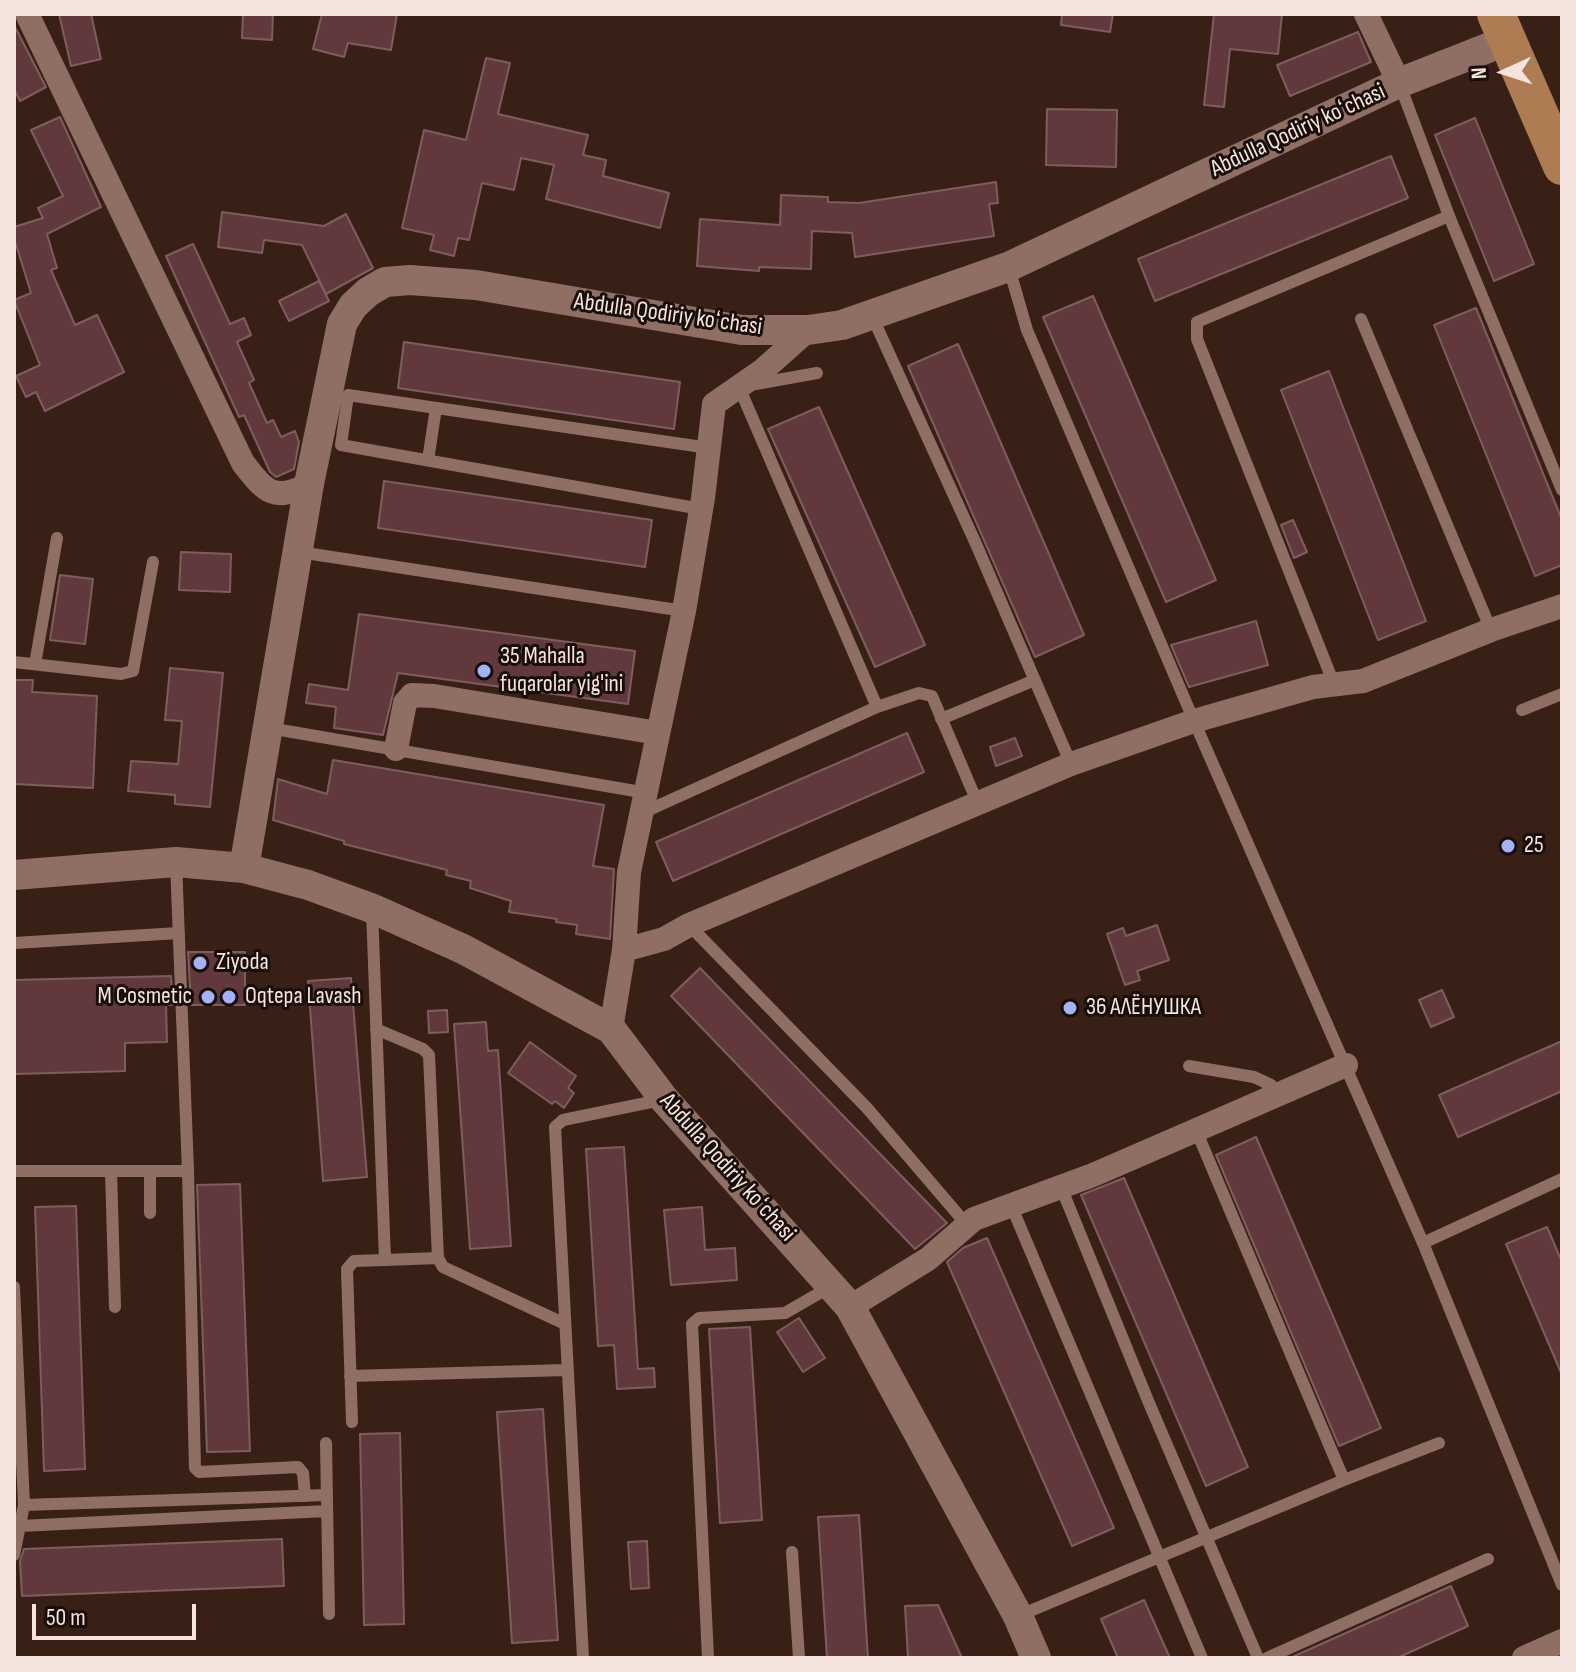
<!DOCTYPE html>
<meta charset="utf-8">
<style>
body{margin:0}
#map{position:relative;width:1576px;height:1672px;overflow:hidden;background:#392017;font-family:"Sofia Sans Condensed",sans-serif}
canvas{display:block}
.frame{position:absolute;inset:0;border:16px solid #f5e3dd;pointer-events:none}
.north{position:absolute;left:1464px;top:32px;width:80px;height:80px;-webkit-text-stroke:6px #180d09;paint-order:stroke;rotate:267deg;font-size:22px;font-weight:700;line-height:32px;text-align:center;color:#f5e3dd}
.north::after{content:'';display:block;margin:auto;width:28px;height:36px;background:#f5e3dd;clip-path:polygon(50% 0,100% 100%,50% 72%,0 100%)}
.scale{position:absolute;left:32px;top:1604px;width:164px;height:36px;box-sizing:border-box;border:4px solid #f5e3dd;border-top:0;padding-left:10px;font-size:24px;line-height:28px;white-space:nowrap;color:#f5e3dd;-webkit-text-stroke:6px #180d09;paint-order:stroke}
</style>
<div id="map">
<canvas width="1576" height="1672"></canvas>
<div class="frame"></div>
<div class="north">N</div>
<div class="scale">50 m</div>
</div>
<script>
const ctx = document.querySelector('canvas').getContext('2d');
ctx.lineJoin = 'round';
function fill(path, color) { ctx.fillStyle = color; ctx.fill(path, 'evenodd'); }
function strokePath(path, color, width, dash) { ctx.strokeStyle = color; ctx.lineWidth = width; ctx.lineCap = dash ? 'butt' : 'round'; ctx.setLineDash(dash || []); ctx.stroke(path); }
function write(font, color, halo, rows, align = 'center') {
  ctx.font = font + ' "Sofia Sans Condensed",sans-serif'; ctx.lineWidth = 6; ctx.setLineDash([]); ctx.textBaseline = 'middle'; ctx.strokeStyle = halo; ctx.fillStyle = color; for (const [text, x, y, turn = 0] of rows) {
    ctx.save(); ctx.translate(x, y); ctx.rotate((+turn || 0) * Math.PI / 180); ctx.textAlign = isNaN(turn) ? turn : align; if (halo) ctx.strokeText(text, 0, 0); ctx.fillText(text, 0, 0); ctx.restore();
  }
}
const building = new Path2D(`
 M59 14H91L101 59 71 66Z
 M243 14H273L272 40 242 38Z
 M322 14H397L391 50 348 43 344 57 313 49Z
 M1062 14H1113L1110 32 1061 25Z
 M1214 14H1282L1278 54 1230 49 1224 107 1204 105Z
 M14 25 46 87 20 101 14 89Z
 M1358 32 1371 62 1290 96 1277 65Z
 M486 58 510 63 498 114 588 135 583 155 606 160 603 176 669 193 660 228 546 199 554 165 521 158 514 190 482 183 469 240 458 238 454 256 430 250 434 235 402 228 424 130 466 140Z
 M1047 109 1117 110 1116 167 1046 165Z
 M60 117 101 207 47 234 57 268 51 270 75 325 97 315 124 372 45 411 36 392 26 397 16 376 40 365 14 300 31 293 14 238V227L43 218 38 208 63 196 31 130Z
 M1475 118 1534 264 1494 281 1435 135Z
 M1391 156 1408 198 1155 301 1138 259Z
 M996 182 998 203 989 204 994 236 855 257 852 233 812 231 811 269 759 267V271L697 266 700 219 780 225 781 195 828 197V202L859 203Z
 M222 212 324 226 346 214 373 268 326 294 302 245 264 240 262 253 218 247Z
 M193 244 230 324 244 318 251 335 237 342 254 380 249 383 267 423 273 420 281 437 295 431 299 442 294 469 276 477 270 472 244 415 239 417 166 256Z
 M319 281 329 301 289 321 279 301Z
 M1093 296 1216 580 1166 602 1043 317Z
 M1476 308 1562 520V565L1535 576 1434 325Z
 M404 342 680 382 674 429 398 388Z
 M958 344 1084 635 1035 657 908 366Z
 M1329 371 1426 621 1378 640 1281 390Z
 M819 407 925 645 875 667 768 429Z
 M384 481 652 520 645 567 378 528Z
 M1293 520 1307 552 1294 558 1281 525Z
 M181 552 231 554 230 592 179 590Z
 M60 575 93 579 85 644 50 640Z
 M359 614 635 651 628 704 398 673 383 735 334 728 336 707 306 703 309 684 348 690Z
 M1256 621 1268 665 1189 687 1171 645Z
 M170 668 223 673 210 807 175 804V795L128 791 131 761 178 764 182 721 165 720Z
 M14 680H33L32 692 97 696 93 788 14 784Z
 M907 733 924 772 673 881 656 842Z
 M1015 738 1022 756 996 766 990 747Z
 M333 760 604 805 593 866 614 869 610 939 576 934 577 925 556 922 557 919 509 912 511 901 470 888 471 881 446 875 447 870 344 844V841L273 820 278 779 327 794Z
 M1157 925 1169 960 1137 971 1140 980 1125 985 1107 934 1123 928 1126 936Z
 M188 952H245V1005H191Z
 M700 968 947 1223 915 1249 671 996Z
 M171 976 173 1005H166L167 1042 125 1043V1071L14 1074V980Z
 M351 978 367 1177 323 1181 308 981Z
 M1442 990 1454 1017 1431 1027 1419 1000Z
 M447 1010 448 1032 429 1033 428 1011Z
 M486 1022 488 1051 498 1050 511 1246 470 1249 454 1024Z
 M1562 1041V1091L1458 1137 1439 1095Z
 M530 1042 576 1076 568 1088 574 1093 564 1108 555 1101 552 1104 508 1073Z
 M1256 1137 1381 1428 1339 1446 1216 1155Z
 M624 1147 638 1369 654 1368 655 1387 617 1389 614 1345 598 1346 586 1149Z
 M1124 1178 1248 1467 1206 1486 1081 1195Z
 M240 1184 250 1451 207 1452 197 1185Z
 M76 1206 85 1469 44 1471 35 1207Z
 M702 1207 705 1250 735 1248 737 1280 671 1285 664 1210Z
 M1547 1227 1562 1262V1375L1506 1244Z
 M987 1238 1114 1528 1072 1546 947 1262 963 1248Z
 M799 1318 825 1358 803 1372 777 1332Z
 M750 1327 762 1520 720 1523 709 1329Z
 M543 1409 558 1640 512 1643 497 1412Z
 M400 1433 404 1624 364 1625 360 1434Z
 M859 1515 868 1658H827L818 1517Z
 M282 1539 284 1586 22 1596 20 1561 24 1549Z
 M647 1541 649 1588 631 1589 628 1542Z
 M1451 1586 1468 1626 1397 1658H1290Z
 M1144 1600 1170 1658H1118L1101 1619Z
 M938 1605 962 1658H908L905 1606Z`);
const service = new Path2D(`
 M1400 85 1449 216 1562 490
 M1009 268 1027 330 1194 721 1423 1243 1562 1585
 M872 316 976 544 1071 764
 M1361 319 1491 630
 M428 460 436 408
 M701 509 341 445 348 395 709 448
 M299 552 684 611
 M14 662 121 674 133 671 153 562
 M35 664 57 538
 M1334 684 1197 339V322L1449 216
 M877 707 919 693 932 696 978 804
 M1522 710 1562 694
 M941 719 1035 680
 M269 728 647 793
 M642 813 877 707 739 387 817 373
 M176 862 188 1171 195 1468 199 1472 298 1467 303 1473 305 1496
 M689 925 867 1108 967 1225
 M14 943 179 933
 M376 1029 423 1049 429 1055 438 1258 443 1267 563 1323
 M1189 1066 1254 1077 1271 1085 1277 1096
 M14 1171H188
 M111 1171 115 1307
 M150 1171V1213
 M1061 1187 1149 1403 1258 1658
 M1011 1205 1202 1658
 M1423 1243 1562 1179
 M385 1260 438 1258
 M14 1287 24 1505 327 1495
 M350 1376 567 1370
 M352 1422 347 1269 354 1261 385 1260 372 910
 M326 1443 329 1614
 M1344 1480 1439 1443
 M20 1526 327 1511
 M792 1552 799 1658
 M14 1555 24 1505
 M1018 1616 1344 1480 1196 1130
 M583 1658 555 1127 563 1120 661 1100
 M708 1658 692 1324 699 1318 785 1313 830 1287
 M1267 1658 1488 1559`);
const minor = new Path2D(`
 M27 14 243 463C265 491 273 503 309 484
 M1366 14 1399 83
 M396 749 405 703 412 695 434 696 658 733
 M624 950 629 872 684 611 703 498 714 404 763 370 808 330
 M611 1029 624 950 664 939 689 925 1071 764 1194 721 1313 687 1363 681 1491 630 1562 606
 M850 1307 928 1259 974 1219 1093 1175 1346 1065
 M1524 1658 1562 1641`);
const tertiary = new Path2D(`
 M244 868 309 484 342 324 353 306 368 292 385 282 410 280 476 285 742 330H808L842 325 1008 267 1399 83 1508 40
 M14 875 176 862 244 868 308 885 371 908 463 949 611 1029 664 1099 850 1307 1018 1616 1036 1658`);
const primary = new Path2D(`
 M1496 14 1562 166`);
const markers = [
 [484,671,8,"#a4b2fc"],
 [1508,846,8,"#a4b2fc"],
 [200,963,8,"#a4b2fc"],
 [208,997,8,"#a4b2fc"],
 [229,997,8,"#a4b2fc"],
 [1070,1008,8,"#a4b2fc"]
];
const streetNames = [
 ["Abdulla Qodiriy koʻchasi",1298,131,-25],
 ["Abdulla Qodiriy koʻchasi",668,315,8],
 ["Abdulla Qodiriy koʻchasi",727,1168,48]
];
const poiNames = [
 ["35 Mahalla",500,657],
 ["fuqarolar yig'ini",500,685],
 ["25",1524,846],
 ["Ziyoda",216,963],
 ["M Cosmetic",192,997,"right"],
 ["Oqtepa Lavash",245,997],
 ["36 АЛЁНУШКА",1086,1008]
];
fill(building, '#61393c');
strokePath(building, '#7e5d5e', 2);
strokePath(service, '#8f6f64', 12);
strokePath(minor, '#8f6f64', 24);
strokePath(tertiary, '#8f6f64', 30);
strokePath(primary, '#ad7c53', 38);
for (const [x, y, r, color] of markers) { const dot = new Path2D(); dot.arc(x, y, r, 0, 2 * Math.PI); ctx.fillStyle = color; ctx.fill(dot); strokePath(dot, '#180d09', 3); }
write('24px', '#f5e3dd', '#180d09', streetNames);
write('24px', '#f5e3dd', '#180d09', poiNames, 'left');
</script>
